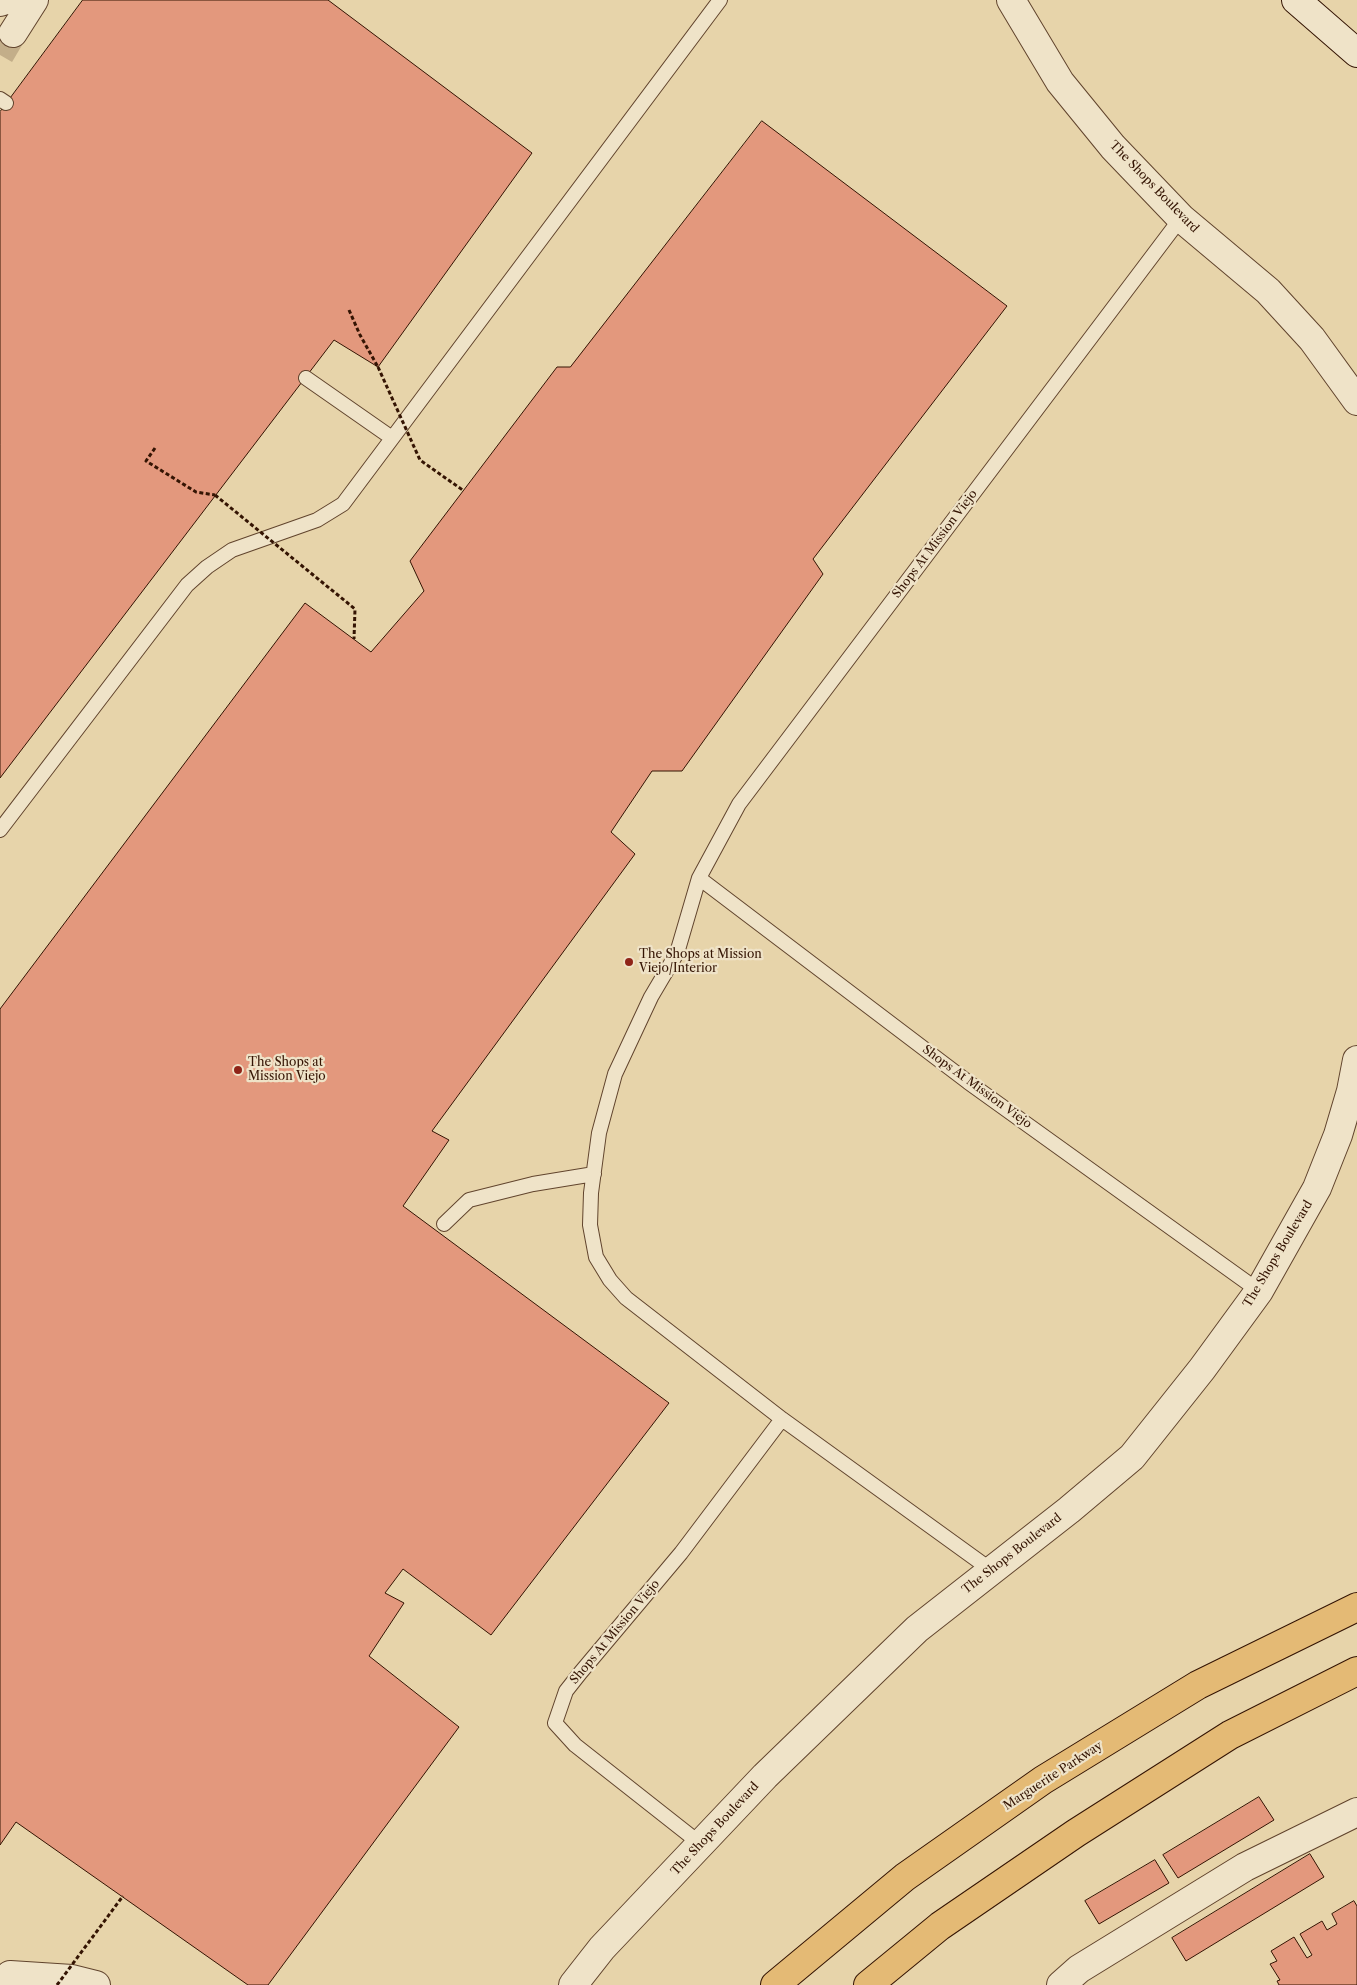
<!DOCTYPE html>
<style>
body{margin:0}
canvas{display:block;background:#e7d4aa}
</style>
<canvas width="1357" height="1985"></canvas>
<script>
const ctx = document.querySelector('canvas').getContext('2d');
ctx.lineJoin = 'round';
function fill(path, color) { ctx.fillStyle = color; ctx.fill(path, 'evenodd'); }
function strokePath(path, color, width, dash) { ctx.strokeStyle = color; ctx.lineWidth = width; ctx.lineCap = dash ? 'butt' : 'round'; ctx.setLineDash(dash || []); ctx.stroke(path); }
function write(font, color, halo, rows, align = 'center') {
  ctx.font = font + ' "Libre Caslon Text",serif'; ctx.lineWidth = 4.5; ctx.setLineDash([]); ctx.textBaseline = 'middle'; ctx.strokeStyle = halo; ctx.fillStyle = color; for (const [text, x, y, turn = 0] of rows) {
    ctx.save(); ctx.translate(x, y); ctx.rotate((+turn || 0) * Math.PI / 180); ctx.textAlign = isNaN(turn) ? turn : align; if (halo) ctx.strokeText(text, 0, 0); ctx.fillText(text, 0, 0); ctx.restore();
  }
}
const building = new Path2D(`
 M83 0H328L532 153 378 367 334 340 0 778V112Z
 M762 121 1007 306 813 559 823 574 682 771H652L611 832 635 854 432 1131 449 1140 403 1206 669 1403 491 1635 403 1569 385 1593 404 1603 369 1656 459 1727 268 1985H248L16 1822 0 1845V1009L305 603 371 652 424 591 410 561 557 367H570Z
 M1259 1797 1274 1820 1178 1878 1163 1855Z
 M1310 1854 1324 1877 1186 1961 1172 1938Z
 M1155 1860 1169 1883 1099 1924 1085 1901Z
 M1354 1901 1357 1906V1985H1279L1277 1981 1280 1980 1270 1964 1277 1961 1271 1951 1294 1937 1307 1958 1312 1955 1300 1934 1322 1921 1327 1930 1337 1924 1332 1914Z`);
const tertiaryTunnel = new Path2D(`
 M0 55 13 33`);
const path = new Path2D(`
 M349 310 360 335 378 367
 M155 448 146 461 196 492 215 495`);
const service = new Path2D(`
 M0 99 6 103
 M306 378 392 438
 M0 830 187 585 207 567 232 550 317 520 343 504 720 0
 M699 878 968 1082 1259 1291
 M444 1224 469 1200 533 1184 594 1174
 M991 1570 782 1419 626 1298 610 1280 596 1257 590 1225 591 1193 599 1133 615 1074 651 997 677 953 699 878 739 804 1181 218
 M702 1845 575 1745 555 1723 566 1691 581 1672 681 1553 782 1419`);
const minor = new Path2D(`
 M1061 1985 1079 1969 1245 1867 1357 1812`);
const tertiary = new Path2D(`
 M1011 0 1060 82 1113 147 1181 218 1268 291 1312 339 1357 401
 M0 2 6 0
 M13 33 34 0
 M0 1984 10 1975 72 1979 96 1985
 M573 1985 602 1948 765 1776 917 1629 1069 1510 1132 1457 1202 1369 1259 1291 1317 1188 1338 1135 1351 1091 1357 1060`);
const secondary = new Path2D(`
 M1296 0 1357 53`);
const primary = new Path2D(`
 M775 1985 905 1877 1043 1780 1198 1685 1357 1607
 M868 1985 940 1926 1076 1833 1230 1735 1357 1671`);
const pathBridge = new Path2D(`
 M378 367 420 460 464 491
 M215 495 355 609 354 639
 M57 1985 123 1896`);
const markers = [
 [629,962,5,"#8f2418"],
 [238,1070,5,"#8f2418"]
];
const streetNames = [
 ["The Shops Boulevard",1154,187,46],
 ["Shops At Mission Viejo",935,544,-53],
 ["Shops At Mission Viejo",977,1087,36],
 ["The Shops Boulevard",1278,1254,-59],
 ["The Shops Boulevard",1012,1554,-38],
 ["Shops At Mission Viejo",615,1632,-50],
 ["Marguerite Parkway",1053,1776,-33],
 ["The Shops Boulevard",715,1829,-47]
];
const poiNames = [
 ["The Shops at Mission",639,955],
 ["Viejo/Interior",639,969],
 ["The Shops at",248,1063],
 ["Mission Viejo",248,1077]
];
fill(building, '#e3987d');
strokePath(building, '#341403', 1);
strokePath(tertiaryTunnel, '#c3ae89', 28, [28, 14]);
strokePath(service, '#61442d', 16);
strokePath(minor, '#61442d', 30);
strokePath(tertiary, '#61442d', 30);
strokePath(secondary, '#341403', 30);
strokePath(primary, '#341403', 30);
strokePath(path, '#341403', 3, [4, 2.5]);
strokePath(service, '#efe3c8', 14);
strokePath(minor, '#efe3c8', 28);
strokePath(tertiary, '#efe3c8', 28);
strokePath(secondary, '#efe3c8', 28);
strokePath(primary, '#e4ba75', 28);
strokePath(pathBridge, '#341403', 3, [4, 2.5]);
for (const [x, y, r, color] of markers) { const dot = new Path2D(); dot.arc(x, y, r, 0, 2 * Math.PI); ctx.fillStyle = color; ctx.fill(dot); strokePath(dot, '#efe3c8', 2); }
write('12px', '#341403', '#efe3c8', streetNames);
write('12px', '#341403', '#efe3c8', poiNames, 'left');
</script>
